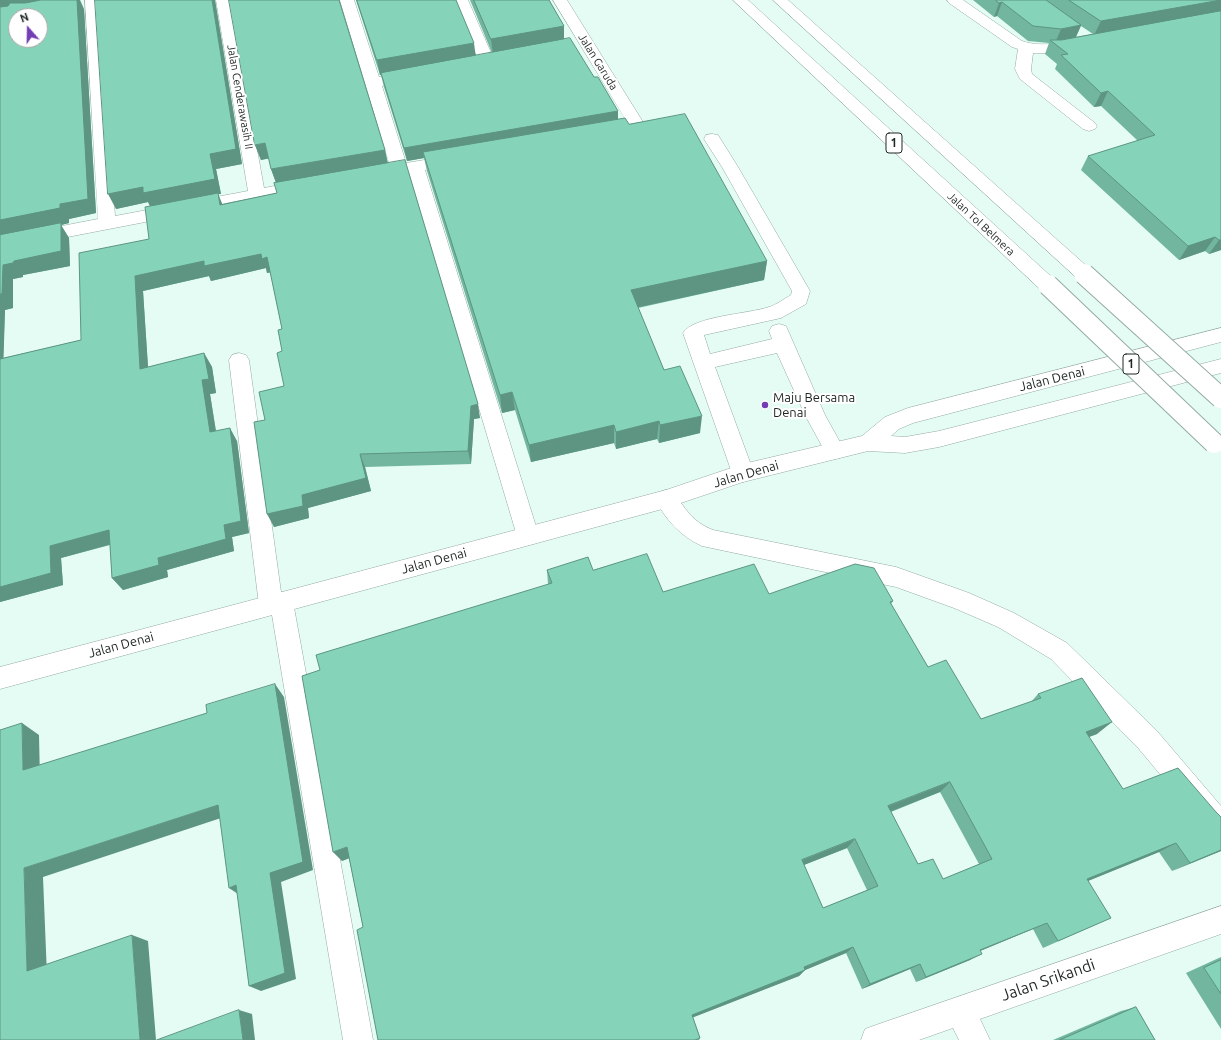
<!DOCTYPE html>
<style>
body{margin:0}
#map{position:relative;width:1221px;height:1040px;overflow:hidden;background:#e4fcf3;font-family:Ubuntu,sans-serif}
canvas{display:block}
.north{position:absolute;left:8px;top:8px;width:40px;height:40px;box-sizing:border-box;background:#fff;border:1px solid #a5a8a7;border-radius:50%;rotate:340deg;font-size:11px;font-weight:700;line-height:16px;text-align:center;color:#1e2623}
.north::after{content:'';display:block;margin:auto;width:14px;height:18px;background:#733db4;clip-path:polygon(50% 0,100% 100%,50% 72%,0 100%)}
</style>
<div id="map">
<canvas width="1221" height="1040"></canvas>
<div class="north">N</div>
</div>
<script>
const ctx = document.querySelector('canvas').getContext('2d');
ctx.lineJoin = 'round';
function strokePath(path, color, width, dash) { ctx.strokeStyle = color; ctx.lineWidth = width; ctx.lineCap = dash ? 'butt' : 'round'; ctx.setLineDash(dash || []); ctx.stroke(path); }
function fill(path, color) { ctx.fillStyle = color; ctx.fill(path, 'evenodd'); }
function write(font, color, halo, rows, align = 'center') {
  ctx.font = font + ' Ubuntu,sans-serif'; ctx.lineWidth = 4; ctx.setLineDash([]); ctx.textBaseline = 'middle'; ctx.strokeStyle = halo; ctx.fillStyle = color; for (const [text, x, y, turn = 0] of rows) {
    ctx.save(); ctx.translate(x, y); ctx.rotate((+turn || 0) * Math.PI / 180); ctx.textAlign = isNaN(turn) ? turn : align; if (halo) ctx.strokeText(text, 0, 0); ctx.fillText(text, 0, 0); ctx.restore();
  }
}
const minor = new Path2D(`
 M85 0H99L115 216 248 191 216 0H230L264 188 305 180 311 182 313 186 311 190 0 250V238L98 219Z
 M340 0H354L379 77 411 71 416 73 419 76 416 79 382 86 406 163 455 155 461 156 463 160 461 164 425 170 539 536 536 543 528 545 520 543 517 536 409 173 379 178 373 177 371 173 373 169 390 166Z
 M454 0H468L495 62 492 65 487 67 482 65 479 62Z
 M553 0H567L643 122C637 135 617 140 603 137L601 133 603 129 621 126 627 122Z
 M947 0H963L1022 41C1034 45 1046 45 1058 43 1066 42 1074 40 1081 42L1083 45 1081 48C1065 52 1049 54 1033 53L1031 69 1032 74 1095 123 1097 126 1095 129 1089 131 1083 129 1020 79 1015 69 1018 49 1012 47 949 3Z
 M712 134 718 135 738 167 810 291 806 304 781 318 704 335 710 354 772 339 769 331 772 326 779 324 786 326 825 415 845 451 842 457 835 459 828 457 806 417 777 353 715 367 754 473 751 479 743 482 735 479 732 473 683 333C693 316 749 314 769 307 776 305 784 299 791 295L792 291 722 167 704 139 706 135Z
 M239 353 246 355 249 360 281 592 289 595 293 602 373 1040H343L272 615 263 612 259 605 229 360 232 355Z
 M666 490C677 494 680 503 688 512 694 520 703 526 713 530L896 567 969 593 1014 613 1067 643 1157 731 1221 806V838L1212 834 1199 821 1139 749 1051 659 998 627 954 608 896 587 702 546C680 536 666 520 655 499L658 493Z
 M1221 906V934L980 1019 990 1040H959L953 1028 919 1040H861L865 1029 876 1025Z`);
const major = new Path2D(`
 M1221 328V342L913 423 899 429 891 436 905 437 939 431 1221 359V373L939 447 905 453 868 451 743 482 666 508 0 689V667L666 490 743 464 862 436 885 417 908 408Z`);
const highway = new Path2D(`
 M733 0H748L1055 280 1057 285 1055 290 1048 292 1041 290Z
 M773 0H788L1090 269 1093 274 1090 279 1084 280 1078 279Z`);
const highwayBridge = new Path2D(`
 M1084 274 1221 398
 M1048 285 1214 443`);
const wall = new Path2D(`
 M0 0 84 9 96 213 69 219V223L61 225 69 238 70 266 23 275V277L13 279V308L5 310 3 358 81 340 149 239 150 206 148 202 116 209 215 0 242 164 216 169 221 194H218L222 204 277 193 276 182 271 169 269 158 261 160 255 145 385 150 388 163 480 418 474 419 471 464 365 467 371 491 308 508 309 518 274 527 265 420 284 386 282 351V329L270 272 267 273 266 268 211 281 209 276 143 291 148 367 204 353 212 367 216 393 210 394 216 431 237 441 249 533 232 537 234 551 167 570 168 577 123 590 112 578 110 545 61 558 63 585 0 602Z
 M356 0H456L476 56 492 53 470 0H549L564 26V39L618 119 629 124 767 261 764 280 638 308 664 370 700 433 659 443 657 439 616 449 614 443 531 462 515 410 502 413 427 171 424 158 407 161 384 87 381 75H380Z
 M973 0H1221V250L1209 254 1205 251 1179 260 1081 170 1088 156 1138 141 1101 106 1094 107 1055 69 1057 64 1045 54 1049 43 1028 41 997 16 994 17ZM1081 26 1093 34 1076 37Z
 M547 570H593L663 592 769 594 893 601 891 604 928 667 981 719 1031 702 1038 694 1097 734 1089 737 1123 789 1216 812 1221 817V851L1172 871 1159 852 1088 881 1111 918 1043 948 1033 929 980 951 970 960 916 982 910 969 862 989 846 953 805 970 799 976 693 1017 700 1038 699 1040H378L363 927 349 858 342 861 548 584ZM940 792 979 864 943 879 918 864 891 812ZM847 848 867 890 823 908 804 865Z
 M1221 957V1029L1186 973Z
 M1136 1007 1155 1040H1053L1121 1011Z`);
const shadedWall = new Path2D(`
 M0 0H68L0 12Z
 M77 0H80L84 9 96 213 69 219V223L61 225 69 238 70 266 23 275V277L13 279V308L5 310 3 375 0 371V220L60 204Z
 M212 0H215L242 164 216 169 221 194H218L224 208H151L148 202 116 209 108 194 210 154Z
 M1221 0V13L1094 35 1101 21Z
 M1002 2 997 16 994 17 999 3Z
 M1081 25 1075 39 1055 43 1061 29Z
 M564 26V41L493 54 491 39Z
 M474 43 476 58 380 75 377 60Z
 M1108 91 1101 106 1094 107 1101 93Z
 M618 111V125L423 152 424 158 407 161 404 148Z
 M265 143 271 158 261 160 255 145Z
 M385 150 388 165 276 183 271 169Z
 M1215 237 1205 251 1179 260 1188 246Z
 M1219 240H1221V250L1209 254Z
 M261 254 267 257 273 272 267 273 266 268 211 281 209 276 143 291 149 382 140 369 135 276 204 261Z
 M767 261 764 280 630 309 631 290Z
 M204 353 212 367 216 393 210 394 218 445 210 432 202 380Z
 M512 392 515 410 502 413 500 395Z
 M478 404 480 418 474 419 471 464 468 451 471 406Z
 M702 416 700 433 659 443 660 425Z
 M659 421 657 439 616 449V432Z
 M614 425V443L531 462 529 445Z
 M230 428 237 441 249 533 232 537 234 551 167 570 168 577 123 590 112 578 158 558 224 525Z
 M360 454 365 467 371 491 308 508 309 518 274 527 267 514 302 495Z
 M109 530 119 542 61 558 63 585 0 602V587L50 546Z
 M275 684 284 697 313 870 281 882 296 979 261 991 249 986 270 873Z
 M1112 722 1097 734 1072 743 1086 732Z
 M22 723 39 735 40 781 23 770Z
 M950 782 940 792 879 816 888 806Z
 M218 805 230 815 43 877 47 976 27 971 24 868Z
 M855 839 847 848 796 868 802 860Z
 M1176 843 1159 852 1073 887 1087 879Z
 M347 847 355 856 342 861 333 852Z
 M1221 850V851L1172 871 1190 863Z
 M236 885 241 896 229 888Z
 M1047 923 1033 929 968 956 980 950Z
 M132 935 148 941 156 1040H140Z
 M853 947 846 953 798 973 804 967Z
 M982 954 970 960 916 982 926 977Z
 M920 964 910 969 862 989 870 984Z
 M805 970 799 976 689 1019 692 1015Z
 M239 1010 252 1014 255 1040H243Z`);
const building = new Path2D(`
 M41 0H77L88 199 60 204V208L0 220V7L8 6 10 3H25ZM16 16H40V40H16Z
 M95 0H212L236 149 210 154 215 179 143 193V187L108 194Z
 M229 0H339L385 150 271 169 265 143 255 145Z
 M357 0H456L474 43 377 60Z
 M474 0H549L564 26 491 39Z
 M996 0H1046L1081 25 1061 29 1033 26 1002 2 999 3Z
 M1069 0H1221L1101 21Z
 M1221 11V240H1219L1215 237 1188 246 1088 156 1155 135 1108 91 1101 93 1061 55 1068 54 1050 40H1061Z
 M570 38 594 77H598L618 111 404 148 381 73Z
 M685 114 767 261 631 290 664 370 680 366 702 416 660 425 659 421 616 432 614 425 529 445 512 392 500 395 423 152 625 118 629 124Z
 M405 160 478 404 471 406 468 451 360 454 366 478 302 495 303 506 267 514 254 422 265 420 259 392 284 386 277 353 282 351 278 330 282 329 267 257 262 259 261 254 204 266V261L135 276 140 369 204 353 209 379 202 380 210 432 230 428 241 521 224 525 226 539 158 558 159 565 112 578 109 530 50 546 51 573 0 587V359L81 340 79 253 149 239 145 207 218 193 220 205 277 193 274 183Z
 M61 223V251L14 261 13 263 3 265 2 294H0V235Z
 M647 554 663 592 754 564 769 594 855 564 874 568 893 601 890 602 928 667 946 660 981 719 1041 698 1038 694 1082 678 1112 722 1086 732 1123 789 1178 768 1216 812 1221 817V850L1190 863 1176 843 1087 879 1111 918 1058 941 1047 923 980 950 982 954 926 977 920 964 870 984 853 947 804 967 805 970 692 1015 700 1038 695 1040H378L357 930 363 927 347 847 333 852 302 676 320 670 316 655 552 583 547 570 588 557 593 570ZM950 782 992 859 943 879 933 859 918 864 888 806ZM855 839 878 886 823 908 802 860Z
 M275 684 303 862 270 873 285 973 249 986 236 885 229 888 218 805 24 868 27 971 132 935 140 1040H0V730L22 723 23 770 207 713 206 705Z
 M1221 960V994L1204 968Z
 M1136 1007 1155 1040H1060Z
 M239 1010 243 1040H157Z`);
const markers = [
 [765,405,4,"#733db4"]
];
const farStreetnames = [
 ["Jalan Garuda",598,62,58],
 ["Jalan Cenderawasih II",240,97,80],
 ["Jalan Tol Belmera",981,224,43]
];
const shields = [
 [894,143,16],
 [1131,364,16]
];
const shieldNames = [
 ["1",894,143],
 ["1",1131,364]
];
const streetNames = [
 ["Jalan Denai",1052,379,-14],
 ["Jalan Denai",746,474,-16],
 ["Jalan Denai",434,561,-15],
 ["Jalan Denai",121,645,-15]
];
const poiNames = [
 ["Maju Bersama",773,398],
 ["Denai",773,413]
];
const nearStreetnames = [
 ["Jalan Srikandi",1048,980,-19]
];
strokePath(minor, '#94aaa2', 1);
strokePath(major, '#94aaa2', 1);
strokePath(highway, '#94aaa2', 1);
fill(minor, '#fff');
fill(major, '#fff');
fill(highway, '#fff');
strokePath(highwayBridge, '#94aaa2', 22, []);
strokePath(highwayBridge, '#fff', 20);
fill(wall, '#72b69f');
fill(shadedWall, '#5d9482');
fill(building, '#85d4b9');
strokePath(building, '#5d9482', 1);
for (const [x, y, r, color] of markers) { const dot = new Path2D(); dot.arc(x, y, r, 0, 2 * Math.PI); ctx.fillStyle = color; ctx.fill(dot); strokePath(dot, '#fff', 1.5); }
write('11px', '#1e2623', '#fff', farStreetnames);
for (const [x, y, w] of shields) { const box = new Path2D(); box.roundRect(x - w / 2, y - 10, w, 20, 3); ctx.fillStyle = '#fff'; ctx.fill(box); strokePath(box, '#1e2623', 1); }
write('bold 12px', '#1e2623', null, shieldNames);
write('13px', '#1e2623', '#fff', streetNames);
write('13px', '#1e2623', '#fff', poiNames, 'left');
write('16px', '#1e2623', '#fff', nearStreetnames);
</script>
